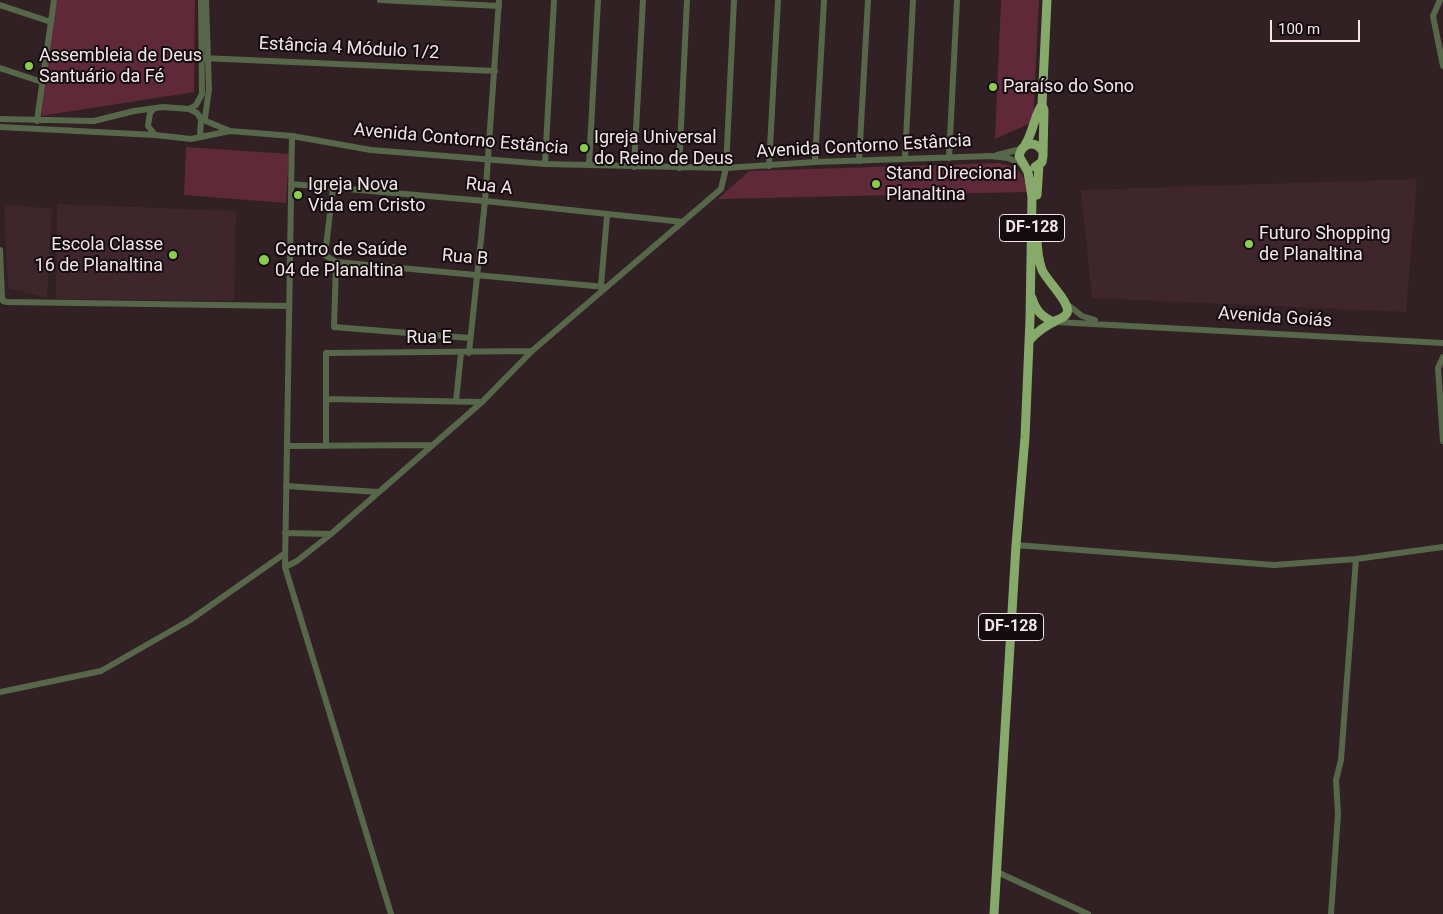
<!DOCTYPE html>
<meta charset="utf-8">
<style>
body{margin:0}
#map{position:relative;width:1443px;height:914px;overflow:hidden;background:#312024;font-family:Roboto,sans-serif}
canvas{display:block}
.scale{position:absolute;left:1270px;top:20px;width:90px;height:22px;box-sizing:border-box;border:2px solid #f2e6e9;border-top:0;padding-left:6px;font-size:15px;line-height:18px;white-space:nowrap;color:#f2e6e9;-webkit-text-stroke:4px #140c0e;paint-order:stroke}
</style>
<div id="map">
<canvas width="1443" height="914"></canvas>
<div class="scale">100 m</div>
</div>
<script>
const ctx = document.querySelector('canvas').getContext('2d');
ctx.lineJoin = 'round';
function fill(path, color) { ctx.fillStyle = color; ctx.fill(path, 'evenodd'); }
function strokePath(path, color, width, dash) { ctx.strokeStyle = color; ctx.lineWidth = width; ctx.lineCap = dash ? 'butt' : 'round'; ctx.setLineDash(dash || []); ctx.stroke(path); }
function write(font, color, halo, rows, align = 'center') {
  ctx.font = font + ' Roboto,sans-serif'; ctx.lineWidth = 4; ctx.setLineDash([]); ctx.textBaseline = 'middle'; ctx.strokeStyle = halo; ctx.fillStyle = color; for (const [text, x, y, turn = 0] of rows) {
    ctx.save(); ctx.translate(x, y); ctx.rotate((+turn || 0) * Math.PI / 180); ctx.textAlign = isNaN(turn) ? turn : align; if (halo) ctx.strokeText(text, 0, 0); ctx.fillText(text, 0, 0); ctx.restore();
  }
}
const built = new Path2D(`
 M1417 179 1406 312 1092 298 1081 190Z
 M4 204 52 209 47 298 8 288Z
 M57 204 236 211 234 301 56 299Z`);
const green = new Path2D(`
 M56 0H195L194 92 41 116Z
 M1001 0H1039L1033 122 995 139Z
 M186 147 289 154 286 203 184 195Z
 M1000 163C1019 168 1024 172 1027 192L718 199 749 171Z`);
const minor = new Path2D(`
 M380 0 499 6
 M1440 0 1433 16 1443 66
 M0 5 51 22
 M202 58 495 71
 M0 68 42 82
 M154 109 150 113 148 126 155 135
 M189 109 196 105 202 94 201 0
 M0 119 94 121 134 111 163 107 189 109 197 113 201 119 230 131 292 136 371 150 545 164 726 168 815 162 991 156 1008 158 1022 164
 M37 121 54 0
 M0 127 155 135 191 139 230 131
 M292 136 285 567 391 914
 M200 137 201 119 205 118 209 89 206 0
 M997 155 1021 149
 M949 158 957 0
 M905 159 913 0
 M859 161 868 0
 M815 162 824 0
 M545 164 554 0
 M589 165 598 0
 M769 166 778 0
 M634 167 643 0
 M679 168 687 0
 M291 184 485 201 683 222
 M333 188 325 255 336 262 605 287
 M0 250 2 297 3 301 7 302 289 306
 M336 262 334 327 470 338
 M601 285 607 216
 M1067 304 1082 316 1095 320
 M1056 322 1443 343
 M469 353 485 201 499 0
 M1443 357 1438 368 1443 441
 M326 399 482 402
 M456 401 461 353
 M326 445V353L532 351
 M287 446 432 445
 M286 486 378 492
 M285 533 331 534
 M1016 545 1274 565 1356 559 1443 547
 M285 567 297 561 331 534 482 402 532 351 721 189 726 168 734 0
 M0 692 101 671 190 620 284 554
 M997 872 1088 914
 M1331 914 1338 814 1336 780 1341 760 1356 559`);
const major = new Path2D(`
 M1025 145C1033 133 1035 113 1042 105
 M1035 167 1042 162 1043 156 1044 110 1042 105 1047 0
 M1037 195 1039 165
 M1032 298C1036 311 1042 317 1054 322
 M1029 341C1037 331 1046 326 1057 320 1060 319 1065 317 1067 313 1071 303 1047 281 1042 270 1038 259 1037 247 1037 235
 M994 914 1016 545 1025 437 1030 319 1032 197 1028 172 1019 156C1022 143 1034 140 1042 150`);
const markers = [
 [29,66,5,"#8ace47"],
 [993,87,5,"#8ace47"],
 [584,148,5,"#8ace47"],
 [876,184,5,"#8ace47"],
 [298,195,5,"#8ace47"],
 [1249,244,5,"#8ace47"],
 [173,255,5,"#8ace47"],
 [264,260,6,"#8ace47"]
];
const shields = [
 [1032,228,65],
 [1011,627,65]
];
const shieldNames = [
 ["DF-128",1032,228],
 ["DF-128",1011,627]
];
const streetNames = [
 ["Estância 4 Módulo 1/2",349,49,3],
 ["Avenida Contorno Estância",461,140,5],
 ["Avenida Contorno Estância",864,147,-3],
 ["Rua A",489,187,6],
 ["Rua B",465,258,5],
 ["Avenida Goiás",1275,318,4],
 ["Rua E",429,338]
];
const poiNames = [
 ["Assembleia de Deus",39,56],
 ["Santuário da Fé",39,77],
 ["Paraíso do Sono",1003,87],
 ["Igreja Universal",594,138],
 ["do Reino de Deus",594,159],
 ["Stand Direcional",886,174],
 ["Planaltina",886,195],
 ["Igreja Nova",308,185],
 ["Vida em Cristo",308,206],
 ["Futuro Shopping",1259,234],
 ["de Planaltina",1259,255],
 ["Escola Classe",163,245,"right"],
 ["16 de Planaltina",163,266,"right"],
 ["Centro de Saúde",275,250],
 ["04 de Planaltina",275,271]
];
fill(built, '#3e262c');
fill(green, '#5f293a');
strokePath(minor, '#566849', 6);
strokePath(major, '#86aa69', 9);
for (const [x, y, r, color] of markers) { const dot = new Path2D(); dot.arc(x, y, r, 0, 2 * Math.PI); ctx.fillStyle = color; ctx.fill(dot); strokePath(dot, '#140c0e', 2); }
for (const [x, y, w] of shields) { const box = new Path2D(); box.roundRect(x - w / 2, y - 13.5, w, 27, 4); ctx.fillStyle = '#140c0e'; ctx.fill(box); strokePath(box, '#f2e6e9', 1); }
write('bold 16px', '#f2e6e9', null, shieldNames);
write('18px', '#f2e6e9', '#140c0e', streetNames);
write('18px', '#f2e6e9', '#140c0e', poiNames, 'left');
</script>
